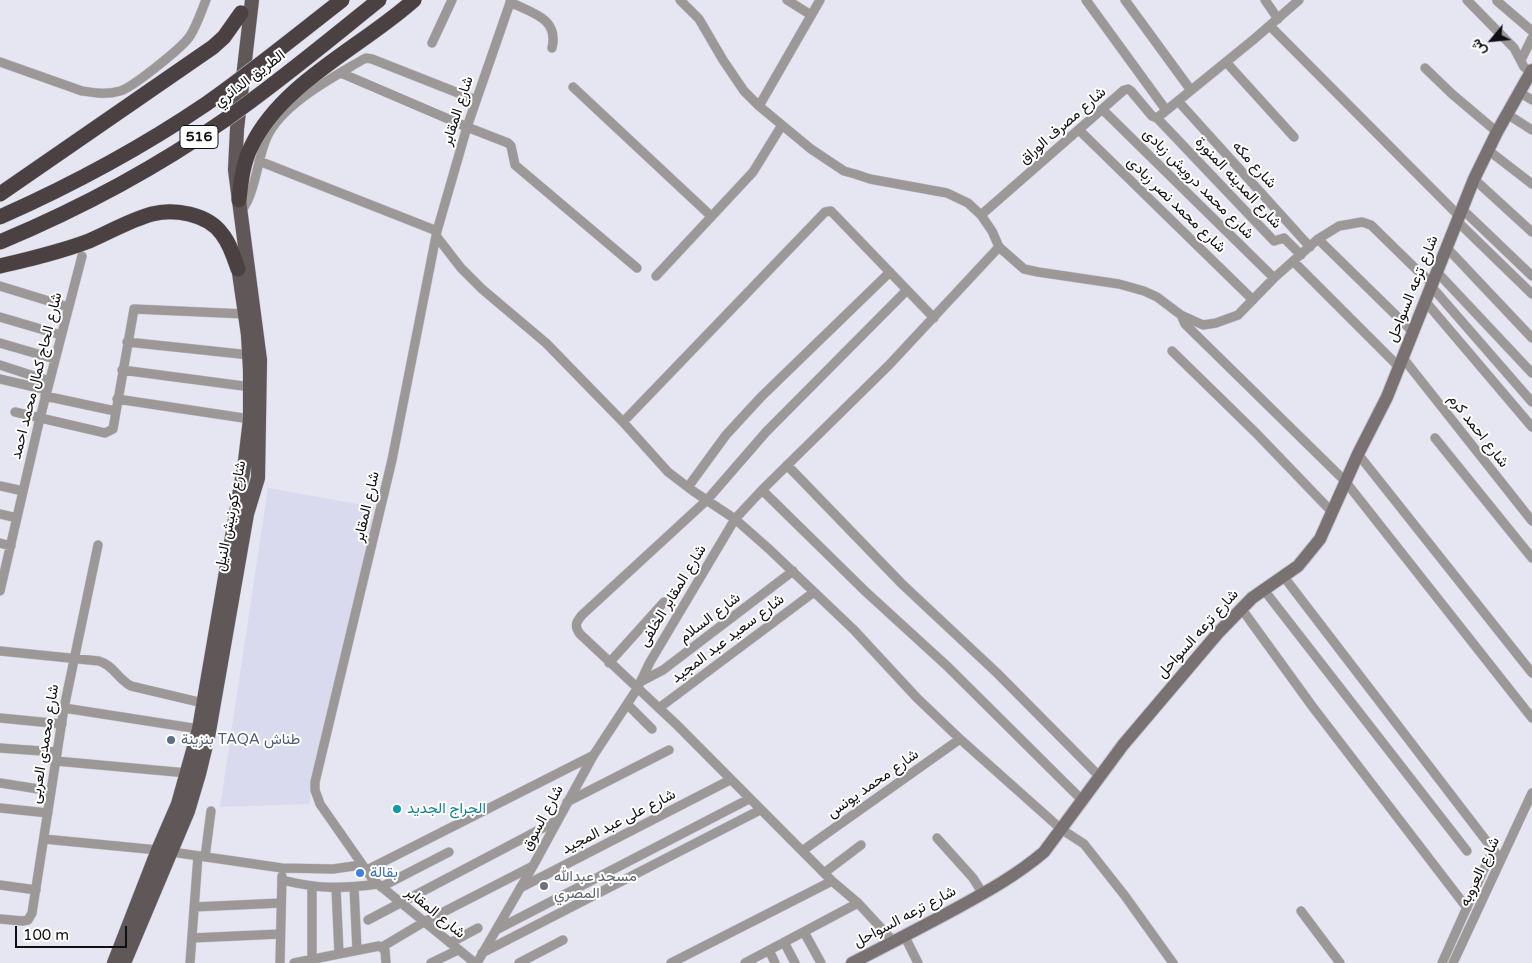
<!DOCTYPE html>
<meta charset="utf-8">
<style>
body{margin:0}
#map{position:relative;width:1532px;height:963px;overflow:hidden;background:#e5e6f1;font-family:"Varela Round",Vazirmatn,sans-serif}
canvas{display:block}
.north{position:absolute;left:1467px;top:15px;width:50px;height:50px;-webkit-text-stroke:4px #fff;paint-order:stroke;rotate:242deg;font-size:14px;font-weight:700;line-height:20px;text-align:center;color:#101014}
.north::after{content:'';display:block;margin:auto;width:18px;height:22px;background:#101014;clip-path:polygon(50% 0,100% 100%,50% 72%,0 100%)}
.scale{position:absolute;left:15px;top:926px;width:112px;height:22px;box-sizing:border-box;border:2px solid #101014;border-top:0;padding-left:6px;font-size:15px;line-height:18px;white-space:nowrap;color:#101014;-webkit-text-stroke:4px #fff;paint-order:stroke}
</style>
<div id="map">
<canvas width="1532" height="963"></canvas>
<div class="north">ش</div>
<div class="scale">100 m</div>
</div>
<script>
const ctx = document.querySelector('canvas').getContext('2d');
ctx.lineJoin = 'round';
function fill(path, color) { ctx.fillStyle = color; ctx.fill(path, 'evenodd'); }
function strokePath(path, color, width, dash) { ctx.strokeStyle = color; ctx.lineWidth = width; ctx.lineCap = dash ? 'butt' : 'round'; ctx.setLineDash(dash || []); ctx.stroke(path); }
function write(font, color, halo, rows, align = 'center') {
  ctx.font = font + ' "Varela Round",Vazirmatn,sans-serif'; ctx.lineWidth = 4; ctx.setLineDash([]); ctx.textBaseline = 'middle'; ctx.strokeStyle = halo; ctx.fillStyle = color; for (const [text, x, y, turn = 0] of rows) {
    ctx.save(); ctx.translate(x, y); ctx.rotate((+turn || 0) * Math.PI / 180); ctx.textAlign = isNaN(turn) ? turn : align; if (halo) ctx.strokeText(text, 0, 0); ctx.fillText(text, 0, 0); ctx.restore();
  }
}
const built = new Path2D(`
 M268 488 380 508 309 804 220 807Z`);
const minor = new Path2D(`
 M680 0 699 19 723 60 744 91 759 106 811 149 844 171 855 174 870 179 947 193 968 203 981 215 992 231 999 247 1024 269 1038 272 1119 284 1144 291 1157 297 1181 315 1203 325 1216 323 1238 315 1274 278 1318 239 1339 226 1362 222 1371 225 1417 270 1432 283
 M787 0 811 15
 M1086 0 1166 110
 M1125 0 1190 89
 M1265 0 1278 19
 M1467 0 1514 48 1524 67 1532 72
 M1497 1 1532 31
 M510 2C532 13 559 18 552 48
 M1270 26 1459 216
 M432 43 452 0
 M1521 60 1532 38
 M0 62 82 91C95 93 107 95 120 91 132 88 183 47 190 36 197 25 201 12 206 0
 M1226 62 1294 137
 M1425 68 1452 94 1497 132
 M341 73 467 127 508 143 511 146 515 165 637 268
 M573 87 711 216
 M1519 92 1532 100
 M1178 101 1310 247
 M759 106 820 0
 M1103 110 1274 278
 M1507 114 1532 130
 M1157 118 1274 241 1284 238 1301 255
 M1079 130 1253 300
 M1488 150 1532 184
 M259 161 437 231
 M1474 179 1532 232
 M1462 209 1532 276
 M241 213C243 208 246 204 248 200 257 180 258 157 267 137 282 104 332 78 362 60L366 58 372 59 476 100
 M981 215 1124 90 1128 89 1131 91 1152 116 1157 118 1253 40 1299 0
 M1457 221 1532 294
 M437 237 461 268 482 289 546 343 623 422 668 472 693 491 735 519 769 549 854 630 917 698 960 739 1061 829 1084 844 1125 896 1173 963
 M1318 239 1413 332
 M1447 248 1532 338
 M1293 261 1399 367
 M1437 272 1532 373
 M656 276 753 172 782 125
 M0 286 68 307
 M1431 286 1532 402
 M1425 301 1532 427
 M1181 315 1185 324 1345 481 1532 718
 M0 317 61 335
 M127 342 250 355
 M0 343 55 359
 M1172 351 1256 433 1332 512
 M1403 358 1532 521
 M0 365 49 381
 M122 370 251 387
 M0 379 47 390
 M45 396 115 411
 M117 399 250 419
 M15 412 105 433 113 429 134 309 245 314
 M623 422 825 212 831 211 934 318
 M1435 438 1532 558
 M1358 454 1532 673
 M787 465 902 584 997 673 1100 777
 M0 486 23 491
 M688 487 726 435 761 397 890 272
 M762 490 866 592 947 666 1082 800
 M0 514 17 518
 M0 543 11 546
 M1284 577 1501 860
 M1264 590 1467 851
 M0 591 40 418 82 256
 M1241 608 1312 706 1467 908
 M0 651 99 661C113 665 118 679 131 686L203 703
 M609 663 664 602
 M640 682 663 670 793 571
 M627 704 652 729
 M64 708 199 729
 M659 708 814 592
 M0 718 62 724
 M0 748 56 752
 M56 761 187 773
 M0 783 51 791
 M567 802 669 750
 M0 808 48 813
 M937 838 973 878 983 894
 M44 839 158 850 282 868 333 869 361 865
 M802 851 960 739
 M205 857 211 811
 M365 871 592 756
 M824 873 861 845
 M282 880C319 889 340 889 378 884
 M0 885 36 890
 M354 887 357 950
 M381 887 449 852
 M336 888 339 953
 M520 888 730 780
 M194 907 281 903
 M1301 911 1340 963
 M0 919 23 921 28 920 32 913 64 708 98 545
 M368 920 556 821
 M496 930 749 799
 M804 932 821 963
 M905 937 918 963
 M192 938 280 934
 M784 942 795 963
 M894 942 858 903 832 881 677 725 580 634C574 626 576 622 582 615L707 500 766 432 907 290
 M450 943 478 928
 M382 947 424 922 533 866
 M769 950 775 963
 M482 953 760 810
 M190 963 198 856
 M280 963 282 876
 M294 963 379 946 385 950 386 963
 M312 963V887
 M431 963 458 950
 M475 963 378 884 371 877 320 804 315 790V782L392 460 437 231 467 127 511 0
 M477 963 533 866 593 756 637 689 650 662 735 519 762 490 889 365 999 247
 M519 963 563 940
 M671 963 832 881
 M745 963 858 903
 M1442 963 1489 858 1495 854
 M1453 963 1532 793`);
const secondary = new Path2D(`
 M852 963C887 945 922 927 957 908 988 891 1017 875 1044 852L1123 745 1218 633 1252 598 1298 566 1320 539 1358 454 1387 397 1474 179 1497 132 1532 70`);
const primary = new Path2D(`
 M114 963 158 850 178 804 199 729 245 461 250 419V370L248 335 237 259
 M124 963 188 811 199 774 208 737 247 514 258 478 260 360 235 170 237 129 252 0`);
const motorway = new Path2D(`
 M0 194 213 47 224 37 241 13
 M239 200C241 181 243 162 252 145 283 82 363 46 414 0
 M0 266C30 259 60 252 89 241 110 232 130 220 152 214 174 208 208 214 222 234 230 244 234 257 238 269`);
const motorwayBridge = new Path2D(`
 M0 217C72 185 141 148 206 104 253 71 297 35 342 0
 M0 242C79 209 156 168 226 119 279 82 329 40 379 0`);
const markers = [
 [171,740,5,"#5c6f8a"],
 [397,809,5,"#0f9aa8"],
 [360,873,5,"#3f7fe0"],
 [544,886,5,"#6b7280"]
];
const shields = [
 [199,137,38]
];
const shieldNames = [
 ["516",199,137]
];
const streetNames = [
 ["الطريق الدائري",250,79,-37],
 ["شارع المقابر",458,111,-72],
 ["شارع مصرف الوراق",1063,126,-41],
 ["شارع مكه",1254,165,48],
 ["شارع المدينه المنورة",1238,183,47],
 ["شارع محمد درويش زبادى",1198,184,45],
 ["شارع محمد نصر زبادى",1176,205,44],
 ["شارع ترعه السواحل",1413,289,-68],
 ["شارع الحاج كمال محمد احمد",37,376,-76],
 ["شارع احمد كرم",1478,431,52],
 ["شارع المقابر",367,507,-77],
 ["شارع كورنيش النيل",231,516,-79],
 ["شارع المقابر الخلفى",673,596,-59],
 ["شارع السلام",710,618,-37],
 ["شارع ترعه السواحل",1198,634,-48],
 ["شارع سعيد عبد المجيد",728,639,-37],
 ["شارع محمدى العربى",45,744,-81],
 ["شارع محمد يونس",873,784,-35],
 ["شارع السوق",543,818,-62],
 ["شارع على عبد المجيد",619,822,-27],
 ["شارع العروبه",1480,872,-65],
 ["شارع المقابر",435,913,39],
 ["شارع ترعه السواحل",905,917,-28]
];
const serviceNames = [
 ["بنزينة TAQA طناش",181,740]
];
const cultureNames = [
 ["الجراج الجديد",407,809]
];
const shopNames = [
 ["بقالة",370,873]
];
const worshipNames = [
 ["مسجد عبدالله",554,877],
 ["المصري",554,894]
];
fill(built, '#d9daed');
strokePath(minor, '#c3c4ce', 10);
strokePath(secondary, '#c3c4ce', 14);
strokePath(primary, '#c3c4ce', 15);
strokePath(motorway, '#c3c4ce', 16);
strokePath(minor, '#9d9898', 9);
strokePath(secondary, '#7a7272', 12);
strokePath(primary, '#605758', 14);
strokePath(motorway, '#4b4042', 15);
strokePath(motorwayBridge, '#c3c4ce', 16, []);
strokePath(motorwayBridge, '#4b4042', 15);
for (const [x, y, r, color] of markers) { const dot = new Path2D(); dot.arc(x, y, r, 0, 2 * Math.PI); ctx.fillStyle = color; ctx.fill(dot); strokePath(dot, '#fff', 2); }
for (const [x, y, w] of shields) { const box = new Path2D(); box.roundRect(x - w / 2, y - 11.5, w, 23, 4); ctx.fillStyle = '#fff'; ctx.fill(box); strokePath(box, '#101014', 1); }
write('bold 14px', '#101014', null, shieldNames);
write('15px', '#101014', '#fff', streetNames);
write('15px', '#4e5e75', '#fff', serviceNames, 'left');
write('15px', '#0d838f', '#fff', cultureNames, 'left');
write('15px', '#366cbe', '#fff', shopNames, 'left');
write('15px', '#5b616d', '#fff', worshipNames, 'left');
</script>
